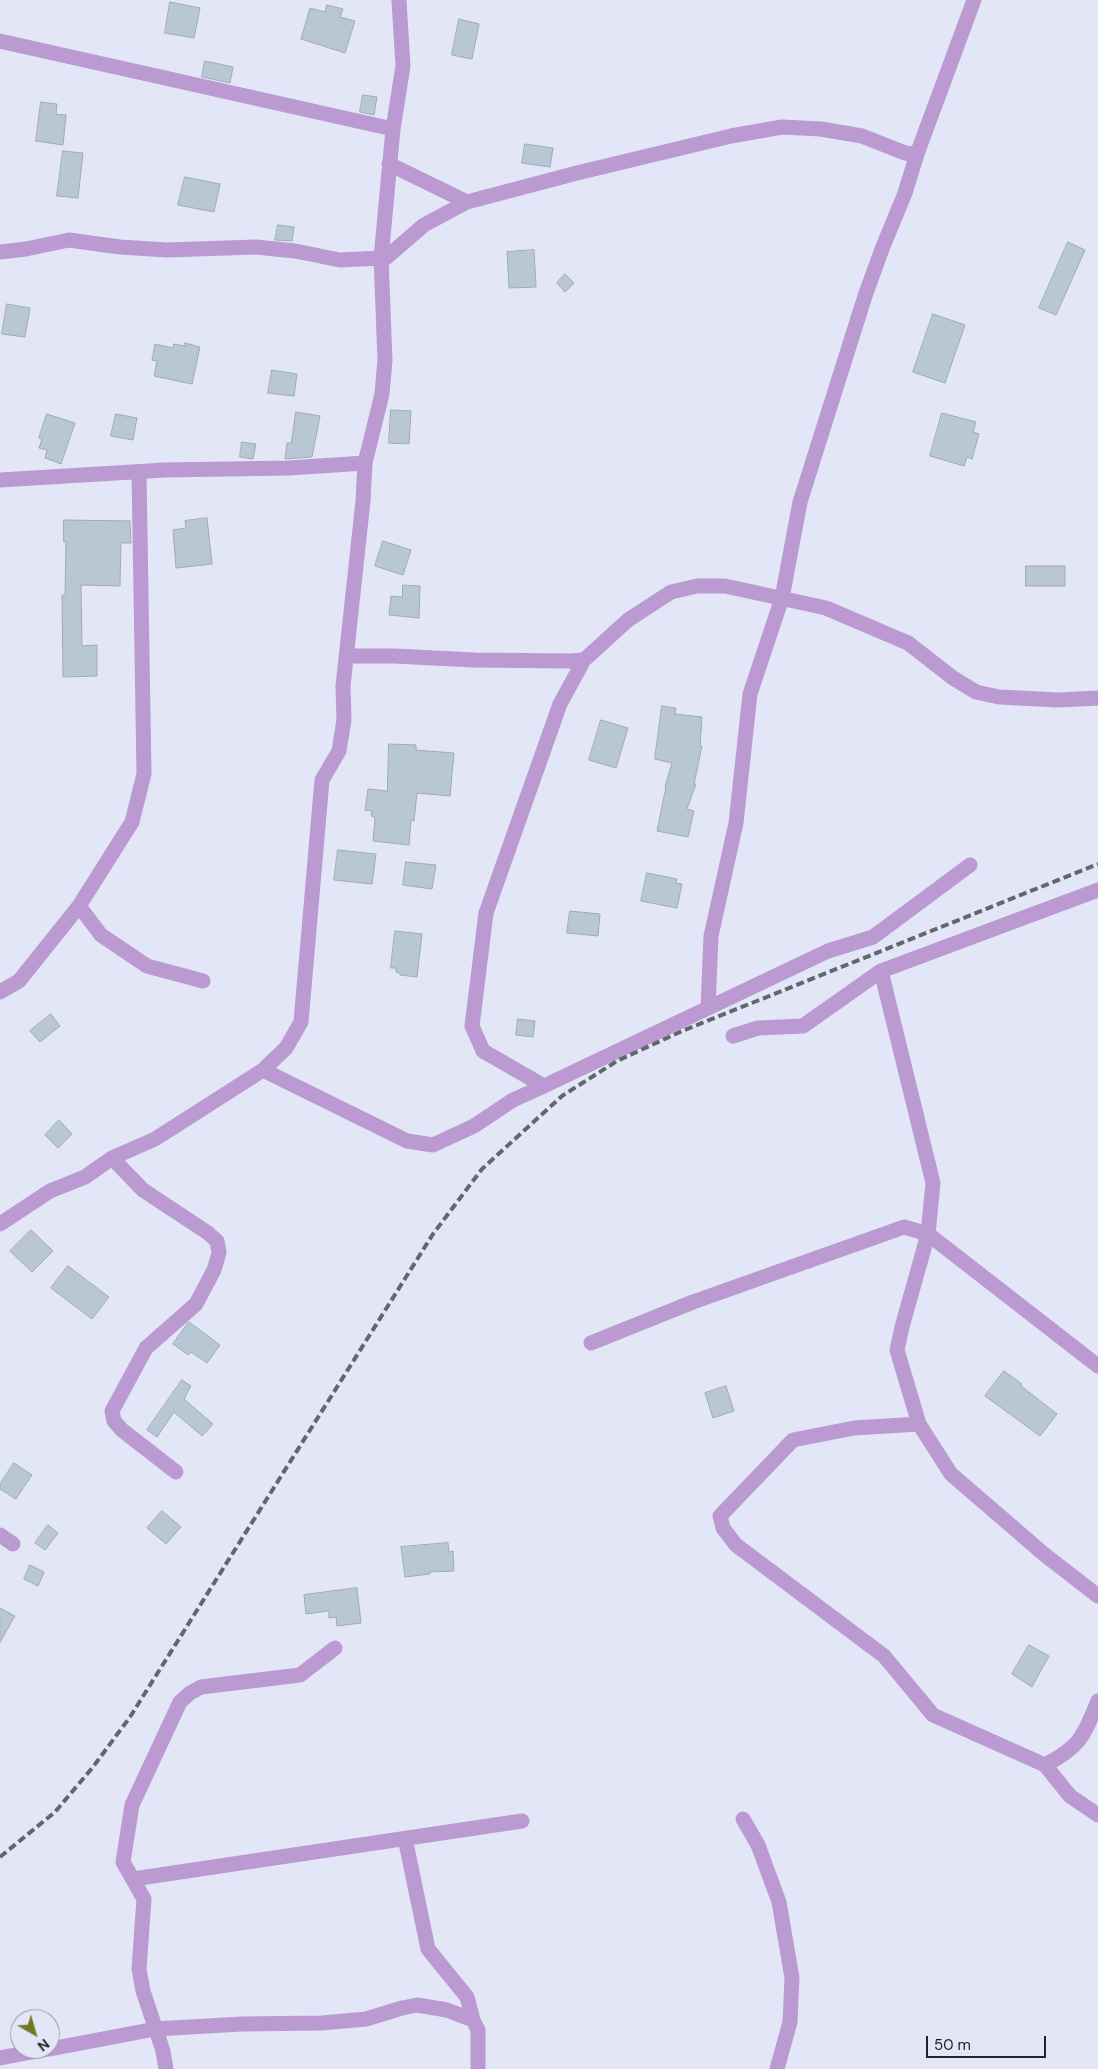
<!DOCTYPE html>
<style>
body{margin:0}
#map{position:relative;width:1098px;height:2069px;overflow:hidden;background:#e3e6f7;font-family:"DM Sans",sans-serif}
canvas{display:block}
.north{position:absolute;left:10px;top:2009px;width:50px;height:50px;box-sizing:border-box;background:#e3e6f7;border:1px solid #9698a5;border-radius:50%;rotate:142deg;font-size:14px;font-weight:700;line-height:20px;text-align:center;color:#23242a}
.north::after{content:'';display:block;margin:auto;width:18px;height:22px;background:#707924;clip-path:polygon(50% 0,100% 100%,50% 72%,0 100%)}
.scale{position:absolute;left:926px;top:2036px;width:120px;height:22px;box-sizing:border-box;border:2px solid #23242a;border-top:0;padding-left:6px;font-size:15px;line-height:18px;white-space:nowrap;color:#23242a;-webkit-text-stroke:4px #e3e6f7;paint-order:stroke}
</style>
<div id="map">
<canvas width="1098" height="2069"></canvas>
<div class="north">N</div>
<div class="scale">50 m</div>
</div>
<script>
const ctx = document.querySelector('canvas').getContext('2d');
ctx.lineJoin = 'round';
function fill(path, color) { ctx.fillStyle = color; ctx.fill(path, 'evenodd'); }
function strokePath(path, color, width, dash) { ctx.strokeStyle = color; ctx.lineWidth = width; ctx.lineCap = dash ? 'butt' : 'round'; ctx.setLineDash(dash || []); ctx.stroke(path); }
const building = new Path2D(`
 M170 2 200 8 194 38 165 33Z
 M327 5 343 9 340 17 355 21 345 53 301 39 310 8 325 12Z
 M459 19 479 24 472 59 452 55Z
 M205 61 233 67 230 83 202 77Z
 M363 95 377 97 374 115 360 112Z
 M41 102 57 104 56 114 66 115 63 145 36 141Z
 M525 144 553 148 550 167 522 163Z
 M63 151 83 153 78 198 57 196Z
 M185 177 220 184 214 212 178 205Z
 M278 225 294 227 292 241 275 240Z
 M1068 242 1085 250 1056 315 1039 308Z
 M534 250 536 287 509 288 507 252Z
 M565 274 574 283 565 292 557 283Z
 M7 304 30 308 25 337 2 334Z
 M933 314 965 325 945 383 913 372Z
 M185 343 200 347 192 384 154 376 157 361 152 360 155 344 173 348 174 344 185 346Z
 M272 370 297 374 294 396 268 393Z
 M391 410 411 411 409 444 389 443Z
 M296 412 320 416 312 457 285 459 287 443H291Z
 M942 413 976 422 973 432 979 434 972 459 967 457 964 466 930 456Z
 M47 414 75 423 61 464 45 458 47 450 39 448 42 439 39 438Z
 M116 414 137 418 133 440 111 436Z
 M242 442 256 444 253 459 240 457Z
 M207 518 212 564 176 568 173 530 186 528 185 521Z
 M64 520 130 521 131 543H121L120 586 81 585 82 646 97 645V676L63 677 62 595H65L66 542H64Z
 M383 541 411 550 403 575 375 566Z
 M1026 566H1065V586H1026Z
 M403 585 420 586 419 618 389 615 391 596 402 597Z
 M662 706 676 708 675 714 702 717 700 746H702L694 784H696L687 809 694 811 688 837 657 831 666 787H665L672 763 655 759Z
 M601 720 628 728 616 768 589 760Z
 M389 744 416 745V750L454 753 450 796 417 793 414 821 411 820 409 845 373 841 375 817 371 816 372 811 365 810 368 789 387 791Z
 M338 850 376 854 372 884 334 880Z
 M406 862 436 865 432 889 403 885Z
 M647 873 677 879 676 883 682 884 677 908 641 901Z
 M570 911 600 914 598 936 567 933Z
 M395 931 422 934 417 977 400 975V973L396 972V968H391Z
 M51 1014 60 1026 40 1042 30 1031Z
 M518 1019 535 1021 533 1037 516 1035Z
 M59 1120 72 1134 58 1148 45 1135Z
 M31 1230 53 1251 32 1272 10 1251Z
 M68 1266 109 1297 92 1319 51 1288Z
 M189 1322 220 1345 207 1363 191 1352 188 1355 173 1344Z
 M1004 1371 1022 1384 1021 1386 1057 1414 1040 1436 985 1396Z
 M182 1380 191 1386 184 1399 213 1424 202 1436 174 1412 157 1437 147 1430Z
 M726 1386 734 1411 713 1418 705 1393Z
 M14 1463 32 1475 16 1499 0 1489V1484Z
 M162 1511 181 1527 166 1544 147 1528Z
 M48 1525 58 1533 45 1550 35 1543Z
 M448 1543 449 1552 453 1551 454 1571 430 1572V1574L405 1577 401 1547Z
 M30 1565 44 1572 38 1586 24 1579Z
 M357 1588 361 1623 337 1626 336 1617 329 1618V1611L306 1614 304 1595Z
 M0 1608 15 1616 0 1642Z
 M1029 1645 1049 1656 1032 1687 1012 1674Z`);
const minor = new Path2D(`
 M0 41 393 129
 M389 164 467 202
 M0 252 26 249 69 240 120 247 167 250 256 247 295 251 340 260 381 258
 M381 262 424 225 467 202 577 173 731 136 782 127 821 129 862 136 905 153 917 154 974 0
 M0 480 165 470 289 468 365 463
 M346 656H394L474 660 571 661 584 660
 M79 906 101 935 147 966 203 981
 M881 971 933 1183 928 1234 902 1327 897 1350 919 1424 951 1474 1045 1555 1098 1596
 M0 992 19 981 79 906 132 822 144 774 139 472
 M708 1008 711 936 736 823 750 694 782 598 800 502 865 296 882 249 905 193 917 154
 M733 1036 758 1028 803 1026 881 971 1098 890
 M263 1070 407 1141 433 1145 474 1126 513 1100 544 1086 828 951 873 937 970 865
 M544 1086 483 1051 472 1026 486 913 560 704 584 660 628 620 671 592 697 586H725L826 608 908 643 953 678 976 692 999 697 1058 700 1098 698
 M112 1158 143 1190 208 1233 217 1241 219 1253 214 1270 196 1304 146 1348 112 1411 114 1421 122 1430 176 1472
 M0 1224 50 1191 85 1177 112 1158 155 1139 263 1070 286 1048 301 1022 322 780 339 751 344 720 343 686 363 501 365 463 382 394 385 360 381 258 393 129 403 66 399 0
 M591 1343 693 1302 904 1227 928 1234 1098 1366
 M919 1424 854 1428 793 1440 720 1516 723 1528 736 1545 884 1656 933 1715 1045 1765 1070 1796 1098 1815
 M0 1535 13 1544
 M1045 1765C1081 1746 1083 1737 1098 1701
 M743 1819 758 1845 779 1902 792 1978 790 2022 777 2069
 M405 1838 428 1949 467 1997 473 2020 478 2030V2069
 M133 1879 522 1821
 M50 2049 155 2029 242 2024 322 2023 366 2019 402 2008 417 2005 447 2010 473 2020
 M0 2058 48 2049
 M166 2069 163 2051 143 1991 139 1969 144 1899 123 1862 132 1805 180 1702 190 1693 201 1687 300 1675 335 1648`);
const rail = new Path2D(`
 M0 1857 55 1812 93 1767 130 1717 433 1234 482 1169 562 1096 617 1061 682 1031 1098 864`);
fill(building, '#b9c7d4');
strokePath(building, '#9dabb7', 1);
strokePath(minor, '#ba9ad0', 15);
strokePath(rail, '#63656f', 4, [8, 4]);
</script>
